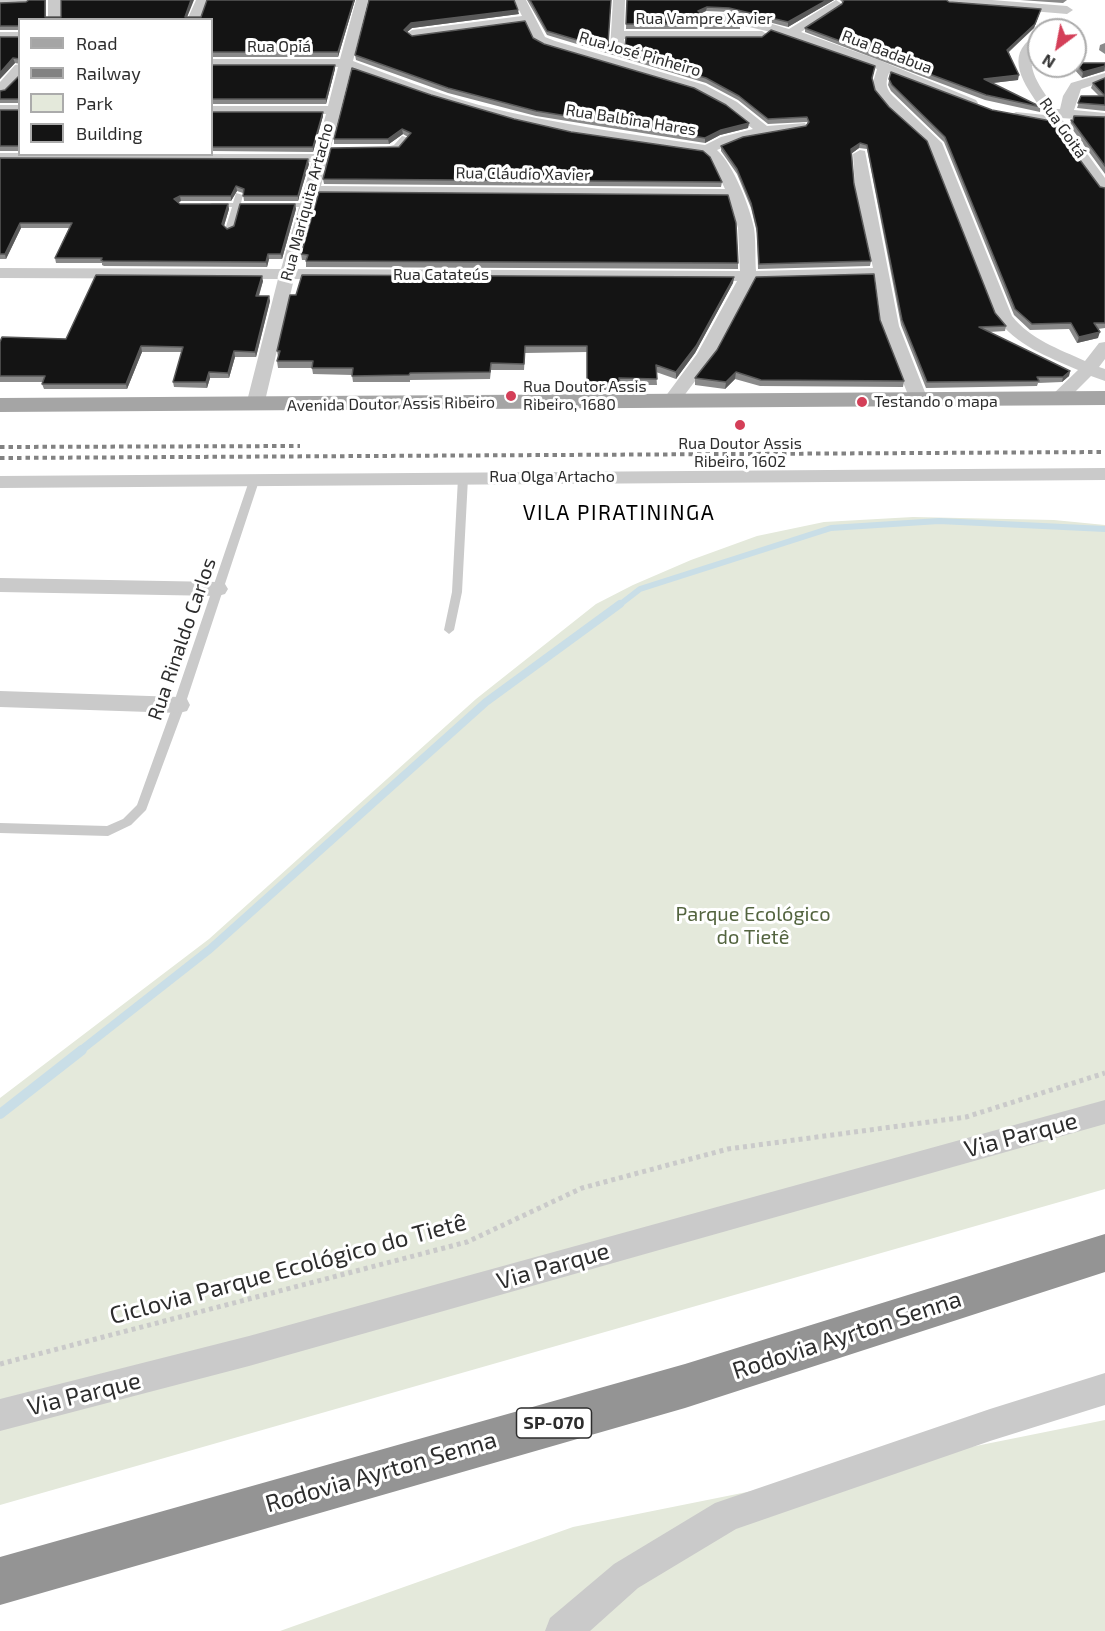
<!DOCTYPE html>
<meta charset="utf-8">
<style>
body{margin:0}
#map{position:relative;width:1105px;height:1631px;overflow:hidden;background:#fff;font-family:"Exo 2",sans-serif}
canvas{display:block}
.legend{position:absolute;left:18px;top:18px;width:195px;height:138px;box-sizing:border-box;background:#fff;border:2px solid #ababab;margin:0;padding:8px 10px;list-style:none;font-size:18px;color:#2d2d2d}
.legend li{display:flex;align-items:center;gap:12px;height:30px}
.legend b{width:30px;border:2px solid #ababab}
.north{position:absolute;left:1027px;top:18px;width:60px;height:60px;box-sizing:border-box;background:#fff;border:2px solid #ababab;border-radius:50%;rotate:212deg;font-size:16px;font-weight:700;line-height:24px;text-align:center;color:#2d2d2d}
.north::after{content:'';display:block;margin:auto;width:21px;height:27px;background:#d43f58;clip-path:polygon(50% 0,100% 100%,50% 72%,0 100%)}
</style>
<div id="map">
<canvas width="1105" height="1631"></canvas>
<ul class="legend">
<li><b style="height:8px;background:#a5a5a5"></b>Road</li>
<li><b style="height:8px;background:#828282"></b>Railway</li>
<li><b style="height:16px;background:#e4e9db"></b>Park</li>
<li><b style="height:16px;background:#141414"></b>Building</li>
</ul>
<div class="north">N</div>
</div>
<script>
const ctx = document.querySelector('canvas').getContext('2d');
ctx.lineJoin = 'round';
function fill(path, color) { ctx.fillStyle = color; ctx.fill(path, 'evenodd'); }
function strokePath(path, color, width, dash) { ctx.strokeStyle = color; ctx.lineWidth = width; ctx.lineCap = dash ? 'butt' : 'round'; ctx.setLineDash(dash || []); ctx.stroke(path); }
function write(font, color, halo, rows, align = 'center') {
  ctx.font = font + ' "Exo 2",sans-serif'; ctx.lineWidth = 6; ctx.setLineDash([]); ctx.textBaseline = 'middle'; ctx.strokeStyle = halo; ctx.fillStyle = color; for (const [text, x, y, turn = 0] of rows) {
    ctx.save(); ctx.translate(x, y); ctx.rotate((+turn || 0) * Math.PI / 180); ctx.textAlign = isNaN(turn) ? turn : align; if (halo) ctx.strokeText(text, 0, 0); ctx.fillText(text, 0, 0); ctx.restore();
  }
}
const green = new Path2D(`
 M913 517 1054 520 1105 525V1189L0 1505V1098L209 939 476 699 596 604 633 585 691 560 757 536 824 522Z
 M1105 1420V1631H280L573 1527Z`);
const streamFar2 = new Path2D(`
 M618 606 640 589 831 528 939 521 1105 529`);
const streamFar1 = new Path2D(`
 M80 1051 210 949 486 702 620 604`);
const stream = new Path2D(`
 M0 1114 82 1050`);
const path = new Path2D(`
 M0 1364 467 1242 582 1188 728 1149 966 1117 1105 1073`);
const lane = new Path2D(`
 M402 136 409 138 399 149 382 151 378 149 394 145Z
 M236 193 243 195 241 203H307L311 205 307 207H239L233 230 229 232 225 230 232 207H212L208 205 212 203H233Z
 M463 475 468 478 462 592 454 630 449 634 444 630 452 592 458 478Z
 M254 478 259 481 185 705 146 810 131 825 108 836 0 833V823L107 826 123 819 137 805 173 705 249 481Z`);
const street = new Path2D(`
 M0 0H33L27 4 0 5Z
 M48 0H60V20H48Z
 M196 0H208L200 20H187Z
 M356 0H368L353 61C395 77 436 93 479 105 554 124 629 134 705 145L721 137 753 129 727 108 695 91 545 47 535 42 526 23 412 38 406 34 412 30 522 16 514 0H526L545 37 555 41 705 85 737 102 767 126 805 123 807 126 805 129 742 140 717 150C733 164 750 207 754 228 756 241 755 257 756 271L873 268 855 188 853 154 860 150 865 151 899 326 928 400 925 404H913L910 400 881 326 875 278 754 281 714 356 677 405H665L662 401 697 354 737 281 294 279 264 405 261 409H249L246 405 278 279 0 278V268L281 269 312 162 0 161V153H20V154H315L326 114H212V106H328L338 67H212V59H340ZM351 69C423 97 495 119 571 134 615 143 660 147 704 154L711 160 725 189 321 186ZM318 195 729 198 738 228 740 271 297 269Z
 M613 0H625L624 31H762L768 35 762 39H624V49L617 53 610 49Z
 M836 0 842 4 840 7 801 32 879 60 976 100 978 103 976 106 971 107 889 73C885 83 886 89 893 96L942 143 1012 316C1030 339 1059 349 1085 361L1099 343 1105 342V359L1099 367 1105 369V381L1091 376 1064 403H1052L1049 399 1052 395 1078 370C1047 356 1016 346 996 317L928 144 890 110 876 93 873 82 877 69C835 51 793 36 749 27 735 24 709 25 700 16 711 6 773 24 789 29Z
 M942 0H992L1067 6 1073 10 1067 14 948 4Z
 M0 32H20V40H0Z
 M1039 32V44C1020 66 1043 89 1055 109H1060L1063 96 1071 83 1105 73V81L1081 89 1074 110 1105 113V121L1061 118 1105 178V193L1100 191 1051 124 1016 120 1009 116 1016 112 1045 115C1033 95 1006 66 1025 44 1030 39 1032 34 1039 32Z
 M20 64V77L5 93 0 94V82L15 65Z
 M0 105H20V113H0Z
 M1105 468V480L0 488V476Z
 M0 578 218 582 225 584 228 589 225 594 218 596 0 592Z
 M0 691 179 697 187 699 190 705 187 711 179 713 0 707Z
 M1105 1100V1124L249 1366 0 1431V1399L249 1336Z
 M1105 1373V1405L990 1441 736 1529 638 1588 590 1631H545L550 1618 614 1564 715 1503 990 1409Z`);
const primary = new Path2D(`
 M1105 391V405L0 412V398Z`);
const highway = new Path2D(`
 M1105 1234V1272L685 1408 0 1605V1557L685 1364Z`);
const rail = new Path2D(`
 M0 447 300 446
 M0 458 1105 452`);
const wall = new Path2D(`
 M46 0V17H201L207 0H355L338 57H212V20H20V30H0V3Z
 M369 0 519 14 412 28 407 32 412 36 533 38 544 44 749 123 748 128 720 135 705 143 536 116 448 93 356 60 355 55Z
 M527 0H611L608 44 616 50 875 66 872 79 875 90 995 313 1006 326 1005 331 989 332 1070 371 1069 376 1062 382 1038 383 1037 386 926 388 901 325 867 149 859 148 852 153 854 184 871 261 870 266 758 269 757 233 751 208 737 174 721 151V146L806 126 808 124 807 122 768 124 738 100 706 83 547 35Z
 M627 0H834L788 27 729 12 706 11 701 13 706 18 740 24V29H626Z
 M840 0H946L949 2 1041 9 1034 28 1009 52 1018 80 992 83 1041 107 1040 112 985 100 805 32V28L842 4 843 3Z
 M1020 0H1067L1063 3Z
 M0 37H20V64L15 63 0 79Z
 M1105 43V54L1099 50 1100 45Z
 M1075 63H1105V71L1082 78 1073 68V66H1075Z
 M212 65H335V69L326 104H212Z
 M891 72 1100 187 1105 188V328L1098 329V338L1077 343 1069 329 1030 330 1014 315 944 142 891 91 888 85Z
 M20 75V103H0V91L5 90Z
 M1105 78V111L1077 108 1081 96H1099L1091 88 1093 83Z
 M431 95 722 182 721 187 324 184 323 179 399 147 408 137 403 134 389 144H334V139Z
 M0 110H20V151H0Z
 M212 112H323V116L313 152 212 151Z
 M1105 117V174L1070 126 1071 120 1073 121Z
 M0 158 309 164 298 201H244L243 193 237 191 231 201H181L178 202 180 204H228L229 209 224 226 227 229 295 204 296 209 282 259H269L267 267 104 266 102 265V263H56L55 258 69 228H21L6 259H0Z
 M301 254 738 263V269L306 267V260H302Z
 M734 277 733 283 695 353 676 379 656 372 657 385H620L619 390H587V352L525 353 524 370H491L490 379 410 380V382H353L352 375 313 374 312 368H278L277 361 278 357 277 351Z
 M263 281 259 296H269L270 301 256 357H235L229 378H210L207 388 174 387 173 382 182 352H142L127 389H44L42 384 43 382H0V342L66 339Z
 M880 320 904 381 903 387 760 386 735 379 725 389 695 385V378Z`);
const shadedWall = new Path2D(`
 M191 0H194L186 20 185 17Z
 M354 0H355L338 57V52Z
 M827 0H834L788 27V22Z
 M707 7 706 11 698 15V11Z
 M1041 9 1034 28 1006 54 1007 50Z
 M518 10 519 14 412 28 404 35V30L411 23Z
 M13 58 15 63 0 79V73Z
 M335 65V69L326 104V99Z
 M1105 66 1104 71 1082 78 1083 72Z
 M1019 75 1018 80 984 84V79Z
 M323 112V116L313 152V147Z
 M749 123 748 128 720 135 705 143V138L721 130Z
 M402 129 403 134 389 144 388 139Z
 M860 143 859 148 851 154V149Z
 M308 159 309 164 298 201V196Z
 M236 186 237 191 231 201V196Z
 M180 196 181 201 175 204 174 199Z
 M228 204 229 209 223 229 222 224Z
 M295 204 296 209 282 259 281 254Z
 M20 223 21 228 6 259 5 254Z
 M268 254 269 259 267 267 266 262Z
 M262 276 263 281 257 301 256 296Z
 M734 277 733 283 695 353 676 379V372Z
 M269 296 270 301 256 357 255 352Z
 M1100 332 1098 338 1077 343 1079 337Z
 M141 346 142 352 127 389 126 384Z
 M234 351 235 357 229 378 228 373Z
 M1070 371 1069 376 1062 382 1063 377Z
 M209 372 210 378 207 388 206 382Z
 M736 372 735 379 725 389 726 382Z`);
const building = new Path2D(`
 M29 0H45V17H61V0H191L185 17H201L207 0H354L338 52H212V20H20V26H0V3L26 2Z
 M369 0H514L518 10 411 23 404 30 412 36 525 21 533 38 544 44 694 88 726 105 749 123 721 130 705 138 536 111 448 88 355 55Z
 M530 0H611L608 44 616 50 625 46 626 37H762L771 30 875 66 872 78 875 90 889 107 927 141 995 313 1006 326 979 327 1070 371 1063 377H1037L1039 381 927 382 902 320 867 145 860 143 851 149 854 184 871 261 759 264 757 228 751 203 737 169 721 146 743 137 806 126 809 122 807 117 768 119 739 96 706 78 547 31Z
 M627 0H827L788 22 729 8 707 7 698 11 706 18 740 24H626Z
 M844 0H946L949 2 1041 9 1035 24 1007 50 1019 75 984 79 1041 107 986 95 805 28 842 4Z
 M0 37H20V59L13 58 0 73Z
 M1075 63H1105V66L1083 72Z
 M212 65H335L326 99H212Z
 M352 68 431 95 514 119 571 132 703 151 710 157 722 182 323 179 331 148 399 147 411 133 402 129 388 139H334Z
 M891 72 992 110 1051 121 1100 187 1105 188V323H1094L1100 332 1079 337 1071 323 1032 324 1015 309 945 137 892 85 889 79Z
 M20 75V99H0V91L5 90Z
 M1105 78V96L1093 83Z
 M1081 96H1105V105L1078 103Z
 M0 110H20V146H0Z
 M212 112H323L313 147H212Z
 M1074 116 1105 117V166L1071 120 1073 121Z
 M0 158 308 159 298 196H243L244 189 236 186 231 196H180L174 199 180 204H228L222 224 227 229 234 226 240 204H295L281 254H268L266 262 103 261 101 260 102 258H55L72 223H20L5 254H0Z
 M319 192 728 195 736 223 738 263 306 261 308 255 301 254Z
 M874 274 880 320 904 381 761 380 736 372 726 382 695 378 717 350 756 277Z
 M96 275 262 276 256 296H269L255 352 234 351 228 373 209 372 206 382H173L183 347 141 346 126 384H42L45 376H0V342L2 337 66 339Z
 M302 275 734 277 696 346 676 372 656 365 657 379 619 378 620 383H587V346H525L524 364 491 363 490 372 410 373 409 375 352 376 353 368H312L313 361H277L280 351H277L290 295H296Z`);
const markers = [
 [511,396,6,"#d43f58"],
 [862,402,6,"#d43f58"],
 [740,425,6,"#d43f58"]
];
const farStreetnames = [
 ["Rua Vampre Xavier",704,19],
 ["Rua Opiá",279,47],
 ["Rua Badabua",887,52,21],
 ["Rua José Pinheiro",640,54,16],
 ["Rua Balbina Hares",631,120,9],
 ["Rua Goitá",1063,128,55],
 ["Rua Cláudio Xavier",523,174,1],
 ["Rua Mariquita Artacho",307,202,-75],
 ["Rua Catateús",441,275],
 ["Avenida Doutor Assis Ribeiro",391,404,-1],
 ["Rua Olga Artacho",552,477]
];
const farPoinames = [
 ["Rua Doutor Assis",523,387],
 ["Ribeiro, 1680",523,405],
 ["Testando o mapa",874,402],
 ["Rua Doutor Assis",740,444,"center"],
 ["Ribeiro, 1602",740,462,"center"]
];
const shields = [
 [554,1423,75]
];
const shieldNames = [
 ["SP-070",554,1423]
];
const streetNames = [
 ["Rua Rinaldo Carlos",182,639,-71]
];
const parkNames = [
 ["Parque Ecológico",753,914],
 ["do Tietê",753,937]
];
const neighbourhoodNames = [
 ["VILA PIRATININGA",619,513]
];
const nearStreetnames = [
 ["Via Parque",1021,1135,-15],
 ["Via Parque",553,1266,-16],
 ["Ciclovia Parque Ecológico do Tietê",288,1269,-15],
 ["Rodovia Ayrton Senna",847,1335,-18],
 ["Via Parque",84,1394,-14],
 ["Rodovia Ayrton Senna",381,1472,-16]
];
fill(green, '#e4e9db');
strokePath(streamFar2, '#c9dee7', 6);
strokePath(streamFar1, '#c9dee7', 8);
strokePath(stream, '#c9dee7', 10);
strokePath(path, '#cacaca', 5, [4, 4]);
fill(lane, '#cacaca');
fill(street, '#cacaca');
fill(primary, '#a5a5a5');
fill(highway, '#949494');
strokePath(rail, '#828282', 4, [4.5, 4]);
fill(wall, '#8a8a8a');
fill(shadedWall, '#5a5a5a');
fill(building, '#141414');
strokePath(building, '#5a5a5a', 1.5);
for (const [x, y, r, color] of markers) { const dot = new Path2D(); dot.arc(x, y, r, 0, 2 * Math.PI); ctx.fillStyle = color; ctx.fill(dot); strokePath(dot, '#fff', 2); }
write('16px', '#2d2d2d', '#fff', farStreetnames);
write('16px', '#2d2d2d', '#fff', farPoinames, 'left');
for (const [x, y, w] of shields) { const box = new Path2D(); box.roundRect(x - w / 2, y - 15, w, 30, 4.5); ctx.fillStyle = '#fff'; ctx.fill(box); strokePath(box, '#2d2d2d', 1.5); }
write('bold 18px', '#2d2d2d', null, shieldNames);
write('20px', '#2d2d2d', '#fff', streetNames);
write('20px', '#53643f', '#fff', parkNames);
ctx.letterSpacing = '1.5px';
write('21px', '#000', '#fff', neighbourhoodNames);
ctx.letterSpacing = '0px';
write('24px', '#2d2d2d', '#fff', nearStreetnames);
</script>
